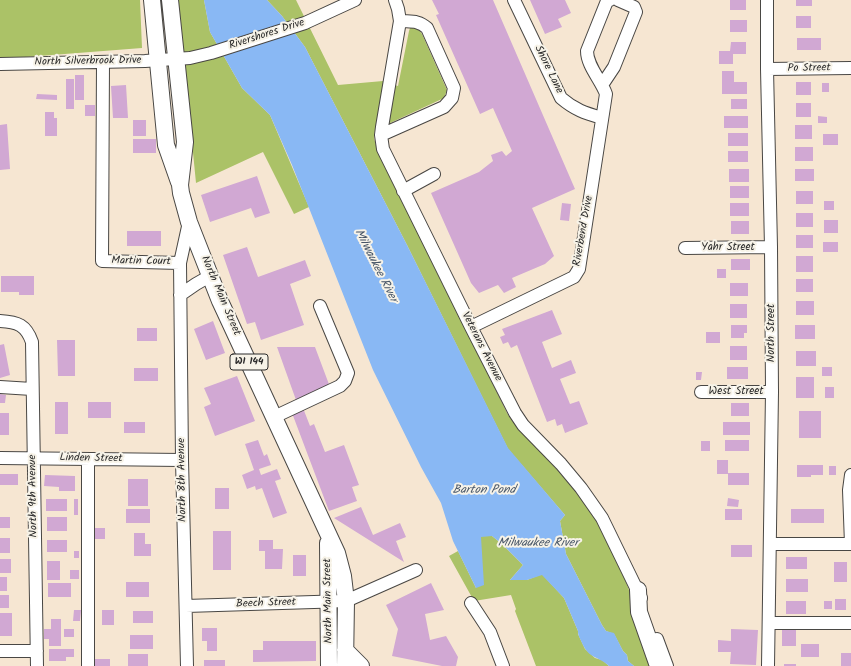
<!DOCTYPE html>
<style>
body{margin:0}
canvas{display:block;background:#f6e6d2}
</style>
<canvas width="851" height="666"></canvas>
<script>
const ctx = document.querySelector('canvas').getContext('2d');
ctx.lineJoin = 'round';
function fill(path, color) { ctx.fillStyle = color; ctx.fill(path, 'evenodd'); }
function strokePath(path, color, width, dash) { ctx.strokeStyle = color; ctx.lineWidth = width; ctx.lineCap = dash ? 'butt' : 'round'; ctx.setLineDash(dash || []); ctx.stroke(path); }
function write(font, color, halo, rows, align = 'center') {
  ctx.font = font + ' Kalam,sans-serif'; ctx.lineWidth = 4; ctx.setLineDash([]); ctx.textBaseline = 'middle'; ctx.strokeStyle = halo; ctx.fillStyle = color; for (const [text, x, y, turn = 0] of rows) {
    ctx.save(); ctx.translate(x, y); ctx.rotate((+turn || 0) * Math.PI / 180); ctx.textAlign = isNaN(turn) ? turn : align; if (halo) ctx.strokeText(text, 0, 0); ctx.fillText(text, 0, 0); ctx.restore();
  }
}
const green = new Path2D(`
 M0 0H140L142 48 0 59Z
 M178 0H204L210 32 242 88 270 115 309 207 294 214 263 152 196 183Z
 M267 0H296L338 85 383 81 398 86 409 31 410 28H413L419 30 422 34 447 90 444 98 375 130 374 138 377 149 507 413C519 433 536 446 552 462 562 473 572 486 581 497 619 546 635 608 654 666H634L628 661 627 655 623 651 614 634 606 631 602 625 566 554 560 521 565 515 508 449 407 245 305 47 282 16Z
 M481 536H492L502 544 523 565 510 580H527L542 574 564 598 578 631V634L585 649 595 658 602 660 609 666H536L515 611 516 609 511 595 474 601 449 556 458 551 476 588Z`);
const water = new Path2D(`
 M204 0H267L282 16 305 47 407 245 508 448 565 515 560 521 566 554 602 625 606 631 614 633 623 651 627 655 628 661 634 666H609C597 655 590 660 582 643 580 638 578 636 578 631L564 598 542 575 527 580H510L523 565 502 544 492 536 481 537 484 585 476 588 453 541 441 503 421 467 373 370 292 165 270 115 242 88 210 32Z`);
const building = new Path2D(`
 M432 0H493L575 189 532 208 554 256 545 264 512 278 516 287 504 293 498 285 479 293 471 283 431 193 479 172 493 161 491 155 502 151 506 156 512 151 493 108 480 114 436 15 439 14Z
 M530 0H565L571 13 558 19 562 27 545 34Z
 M730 0H746V10H730Z
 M796 0H812V6H796Z
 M796 16H811V28H796Z
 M730 20H747V32H730Z
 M797 38H821V50H797Z
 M731 42H746V54H733V64H719V51H730Z
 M722 71H734V82H747V94H722Z
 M75 75H84V100H75Z
 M66 79H74V109H66Z
 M796 82H811V95H796Z
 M822 83H829V92H822Z
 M126 85 128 118H113L111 86Z
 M37 94 57 95V100L36 99Z
 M731 99H747V109H731Z
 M796 103H811V117H796Z
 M85 105H95V116H85Z
 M45 112H54V118H57V136H45Z
 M724 116H748V128H724Z
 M818 116 827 117V123H818Z
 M133 120H146V136H133Z
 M7 124 10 169 0 170V125Z
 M795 125H812V139H795Z
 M728 133H748V146H728Z
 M823 134H838V145H823Z
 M133 139H156V153H133Z
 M795 147H813V161H795Z
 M728 151H748V162H728Z
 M729 169H749V182H729Z
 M795 169H814V181H795Z
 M257 176 270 213 255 218 251 208 210 222 201 195Z
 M730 186H749V198H730Z
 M796 191H813V204H796Z
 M824 201H834V210H824Z
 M562 203 571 204 569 221 560 220Z
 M730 203H749V216H730Z
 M796 213H813V227H796Z
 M824 220H838V233H824Z
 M731 221H749V234H731Z
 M127 231H161V246H127Z
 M796 235H813V248H796Z
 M823 242H838V252H823Z
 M247 247 258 277 305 260 311 276 290 284 304 325 261 340 255 322 247 324 223 255Z
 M796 256H813V272H796Z
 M731 259H750V270H731Z
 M717 269H726V278H717Z
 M1 276H34V295H19V292H1Z
 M796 279H813V292H796Z
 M730 283H748V296H730Z
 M796 301H814V315H796Z
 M730 304H747V318H730Z
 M552 310 562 334 542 342 552 368 571 360 576 373 560 379 570 404 579 401 588 424 565 433 562 424 557 426 555 419 547 422 517 345 511 348 508 342 503 344 500 337 505 335 502 329Z
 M213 321 225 353 206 360 194 329Z
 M731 325H747V333H744V338H731Z
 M795 325H815V339H795Z
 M137 328H157V341H137Z
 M706 332H720V343H706Z
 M57 340H75V376H58Z
 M4 344 10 375 0 378V345Z
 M730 346H747V360H730Z
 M277 347H315L330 387 296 400Z
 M796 351H816V366H796Z
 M727 367H748V379H727Z
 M822 367H832V376H822Z
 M134 368H158V381H134Z
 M696 372H702L701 380H696Z
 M237 376 255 421 215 436 204 407 211 404 204 388Z
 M796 377H814V398H796Z
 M825 387H834V398H825Z
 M0 394 6 395 5 403H0Z
 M55 402H68V434H55Z
 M88 402H111V418H88Z
 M731 403H749V416H731Z
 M303 408 310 426 314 424 325 452 344 445 359 485 352 487 357 501 329 511 292 413Z
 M799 411H821V438H799Z
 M0 413H9V435H0Z
 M124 422H145V433H124Z
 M723 422H750V435H723Z
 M258 440 264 456 267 454 271 465 259 469 261 475 277 469 281 479 275 481 287 513 273 518 262 488 256 490 255 486 247 489 242 475 254 470 245 444Z
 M725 440H749V451H725Z
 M701 441H710V451H701Z
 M717 460H728V473H749V485H728V474H717Z
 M797 465H823V475H811V477H797Z
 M829 466H836V475H829Z
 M0 474H18V485H0Z
 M45 475 75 476V491H59V487L44 486Z
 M128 479H148V506H128Z
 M215 488H229V509H215Z
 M728 498 739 500 738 507 727 506Z
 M46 499H67V511H46Z
 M74 499H78V515H74Z
 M361 507 373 535 400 523 406 537 396 541 404 562 334 518Z
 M126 509H150V523H126Z
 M725 509H742V520H725Z
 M791 509H824V523H791Z
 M0 517H10V528H0Z
 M47 517H67V531H47Z
 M94 528H105V539H94Z
 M213 531H231V570H213Z
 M134 533H145V544H151V556H134Z
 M0 538H10V553H0Z
 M47 540H67V552H47Z
 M259 540H273V549H283L282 569H265V551H259Z
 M731 545H752V557H731Z
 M74 551H79V558H74Z
 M293 555H306V576H293Z
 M786 557H807V569H786Z
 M0 559H11V573H0Z
 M47 561H60V580H47Z
 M834 562H847V582H834Z
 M70 570H79V579H70Z
 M0 577H7V591H0Z
 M786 579H808V592H786Z
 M126 582H149V597H126Z
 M48 583H71V597H48Z
 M431 583 444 610 425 614 430 640 446 636 458 657 456 666H442L392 656 398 629 386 605Z
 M0 595H9V608H0Z
 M835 599H846V610H835Z
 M786 601H806V614H786Z
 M824 601H832V609H824Z
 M74 610H81L80 621H73Z
 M102 610H114V625H102Z
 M133 611H153V623H133Z
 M0 613H12V636H0Z
 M51 619H61V646H49V639H44V629H51Z
 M782 626H796V646H782Z
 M202 628H217V651H207V641H202Z
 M64 629H74V637H64Z
 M731 629 758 630 756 665 730 664 731 652H718V640L731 641Z
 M130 635H153V649H130Z
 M263 641H316V661L253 662V650H263Z
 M801 644H819V657H801Z
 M49 649H74V657H66V661H49Z
 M841 653H851V666H841Z
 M128 654H148V666H128Z
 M93 659H110V666H93Z
 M204 660H225V666H204Z
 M784 664H796V666H784Z`);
const minor = new Path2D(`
 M395 0 398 9 400 21 382 127 381 135 383 149 471 327 515 413 523 425 561 464 581 488 602 518 641 598
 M514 0 561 98C575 110 585 113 602 118
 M767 0V69L771 247 772 392 768 666
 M103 62 102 261 180 263
 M0 64 145 61 190 58 211 53 305 23 355 0
 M767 69 851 68
 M602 85 614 67 636 12 634 7 618 0
 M381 135 444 107 452 98 454 88 427 28C418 20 411 22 400 21
 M403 191 434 174
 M685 248 771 247
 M180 295 196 284 210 276
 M0 321C18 322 26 325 32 342L37 666
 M471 327 574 277 579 269 606 94C601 80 587 66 587 51L607 1 610 0
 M0 387 32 389
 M701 392H772
 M274 417 340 386 345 381 348 373 320 306
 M0 458 182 460
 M770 544H851
 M851 544 849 490 851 475
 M471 603 490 632 503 666
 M186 606 346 601 416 570
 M769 623H851
 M657 639 667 666
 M0 651H37
 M88 666V459
 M187 666 182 460 180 263 189 222`);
const major = new Path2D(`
 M152 0 166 145 179 182
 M170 0 185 142 180 185 181 193 189 222 220 301 337 553 343 576 346 601 345 666
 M328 543 329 666
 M638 590 639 612 658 666
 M345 650 361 666`);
const shields = [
 [249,362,38]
];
const shieldNames = [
 ["WI 144",249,362]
];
const streetNames = [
 ["Rivershores Drive",267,35,-18],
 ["North Silverbrook Drive",88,62,-1],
 ["Po Street",809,69,-1],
 ["Shore Lane",548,70,64],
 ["Riverbend Drive",584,231,-80],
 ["Yahr Street",728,248],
 ["Martin Court",141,262,1],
 ["North Main Street",220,296,67],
 ["North Street",772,333,-90],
 ["Veterans Avenue",481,347,63],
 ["West Street",736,392],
 ["Linden Street",91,459,1],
 ["North 8th Avenue",183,480,-91],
 ["North 9th Avenue",34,496,-91],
 ["North Main Street",329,601,-91],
 ["Beech Street",266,604,-2]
];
const waterNames = [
 ["Milwaukee River",375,266,63],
 ["Barton Pond",484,491],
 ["Milwaukee River",538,544]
];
fill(green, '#abc267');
fill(water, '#89b8f4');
fill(building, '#d1a8d3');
strokePath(minor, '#494744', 14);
strokePath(major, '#494744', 18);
strokePath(minor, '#fff', 12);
strokePath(major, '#fff', 16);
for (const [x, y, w] of shields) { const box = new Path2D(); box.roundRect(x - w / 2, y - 8, w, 16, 3); ctx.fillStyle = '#f7f3e8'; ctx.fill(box); strokePath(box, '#2b2b2b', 1); }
write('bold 10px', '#2b2b2b', null, shieldNames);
write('11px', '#2b2b2b', '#f7f3e8', streetNames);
write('italic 12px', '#475567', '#f7f3e8', waterNames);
</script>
